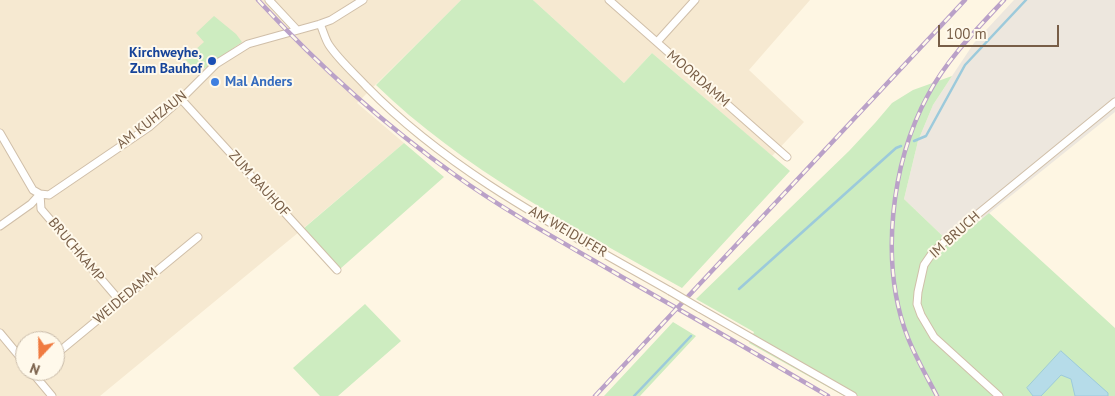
<!DOCTYPE html>
<style>
body{margin:0}
#map{position:relative;width:1115px;height:396px;overflow:hidden;background:#fef6e3;font-family:"PT Sans",sans-serif}
canvas{display:block}
.north{position:absolute;left:15px;top:331px;width:50px;height:50px;box-sizing:border-box;background:#fff9eb;border:1px solid #c9bba9;border-radius:50%;rotate:201deg;font-size:14px;font-weight:700;line-height:20px;text-align:center;color:#785e47}
.north::after{content:'';display:block;margin:auto;width:18px;height:22px;background:#f07b40;clip-path:polygon(50% 0,100% 100%,50% 72%,0 100%)}
.scale{position:absolute;left:938px;top:25px;width:121px;height:22px;box-sizing:border-box;border:2px solid #785e47;border-top:0;padding-left:6px;font-size:15px;line-height:18px;white-space:nowrap;color:#785e47;-webkit-text-stroke:4px #fff9eb;paint-order:stroke}
</style>
<div id="map">
<canvas width="1115" height="396"></canvas>
<div class="north">N</div>
<div class="scale">100 m</div>
</div>
<script>
const ctx = document.querySelector('canvas').getContext('2d');
ctx.lineJoin = 'round';
function fill(path, color) { ctx.fillStyle = color; ctx.fill(path, 'evenodd'); }
function strokePath(path, color, width, dash) { ctx.strokeStyle = color; ctx.lineWidth = width; ctx.lineCap = dash ? 'butt' : 'round'; ctx.setLineDash(dash || []); ctx.stroke(path); }
function write(font, color, halo, rows, align = 'center') {
  ctx.font = font + ' "PT Sans",sans-serif'; ctx.lineWidth = 4; ctx.setLineDash([]); ctx.textBaseline = 'middle'; ctx.strokeStyle = halo; ctx.fillStyle = color; for (const [text, x, y, turn = 0] of rows) {
    ctx.save(); ctx.translate(x, y); ctx.rotate((+turn || 0) * Math.PI / 180); ctx.textAlign = isNaN(turn) ? turn : align; if (halo) ctx.strokeText(text, 0, 0); ctx.fillText(text, 0, 0); ctx.restore();
  }
}
const residential = new Path2D(`
 M0 0H461L357 103 404 143 299 232 100 396H0ZM25 341H55V371H25Z
 M533 0H810L749 70 804 122 772 156 652 53 624 83Z`);
const industrial = new Path2D(`
 M1014 0H1115V112L951 244 904 199 918 141 933 105 952 76 974 43Z`);
const green = new Path2D(`
 M461 0H533L624 83 652 53 790 171 682 288C578 230 461 168 376 85Z
 M214 16 236 34 242 42 198 73 185 59 204 42 196 33Z
 M952 76 933 105 918 141 904 199 951 244 989 213 1115 328V396H844L749 343 754 332 696 299 849 151 875 123 892 103 913 90Z
 M404 143 444 177 340 269 303 229Z
 M365 304 401 341 338 396H320L293 368Z
 M673 322 696 336 640 396H604Z`);
const water = new Path2D(`
 M1061 351 1108 393V396H1075L1071 379 1061 375 1041 396H1033L1027 388Z`);
const stream = new Path2D(`
 M914 141 926 136 965 65 1026 0
 M739 289 896 148 901 146
 M634 396 691 336`);
const street = new Path2D(`
 M269 0 297 30
 M609 0 787 157
 M320 24C323 30 325 39 329 45 339 60 354 73 367 87 452 174 565 231 670 291
 M657 42 695 0
 M181 99 337 270
 M0 133 33 190 40 194 49 195 149 127 181 99 216 64 248 44 320 24 331 20 363 0
 M40 194 41 209 120 301
 M0 226 31 204 40 194
 M699 308 853 396
 M0 333 25 363
 M55 355 198 237
 M31 371 52 396
 M999 396 934 337 921 315 917 304 918 292 924 265 933 252 951 236 1115 102`);
const rail = new Path2D(`
 M258 0C318 65 383 124 455 175 508 213 566 244 622 277 691 316 760 356 828 396
 M595 396 965 0
 M937 396C927 377 916 358 908 338 879 264 891 163 928 95 947 59 977 29 1004 0`);
const streetBridge = new Path2D(`
 M670 291 699 308`);
const markers = [
 [212,61,5,"#1a4fb4"],
 [215,82,5,"#3f7fe0"]
];
const transitNames = [
 ["Kirchweyhe,",202,53],
 ["Zum Bauhof",202,69]
];
const streetNames = [
 ["MOORDAMM",698,79,41],
 ["AM KUHZAUN",152,120,-38],
 ["ZUM BAUHOF",259,184,48],
 ["AM WEIDUFER",568,232,30],
 ["IM BRUCH",955,235,-42],
 ["BRUCHKAMP",76,250,50],
 ["WEIDEDAMM",126,296,-40]
];
const shopNames = [
 ["Mal Anders",225,82]
];
fill(residential, '#f6e9d1');
fill(industrial, '#ede7de');
fill(green, '#cdecc0');
fill(water, '#b6dce9');
strokePath(water, '#9ccadb', 1);
strokePath(stream, '#9ccadb', 2.5);
strokePath(street, '#d0bfa9', 9);
strokePath(street, '#fff', 7);
strokePath(rail, '#baa1c8', 4.5);
strokePath(rail, '#fff9eb', 2.5, [8]);
strokePath(streetBridge, '#d0bfa9', 9, []);
strokePath(streetBridge, '#fff', 7);
for (const [x, y, r, color] of markers) { const dot = new Path2D(); dot.arc(x, y, r, 0, 2 * Math.PI); ctx.fillStyle = color; ctx.fill(dot); strokePath(dot, '#fff9eb', 2); }
write('bold 14px', '#164399', '#fff9eb', transitNames, 'right');
write('14px', '#785e47', '#fff9eb', streetNames);
write('bold 14px', '#366cbe', '#fff9eb', shopNames, 'left');
</script>
